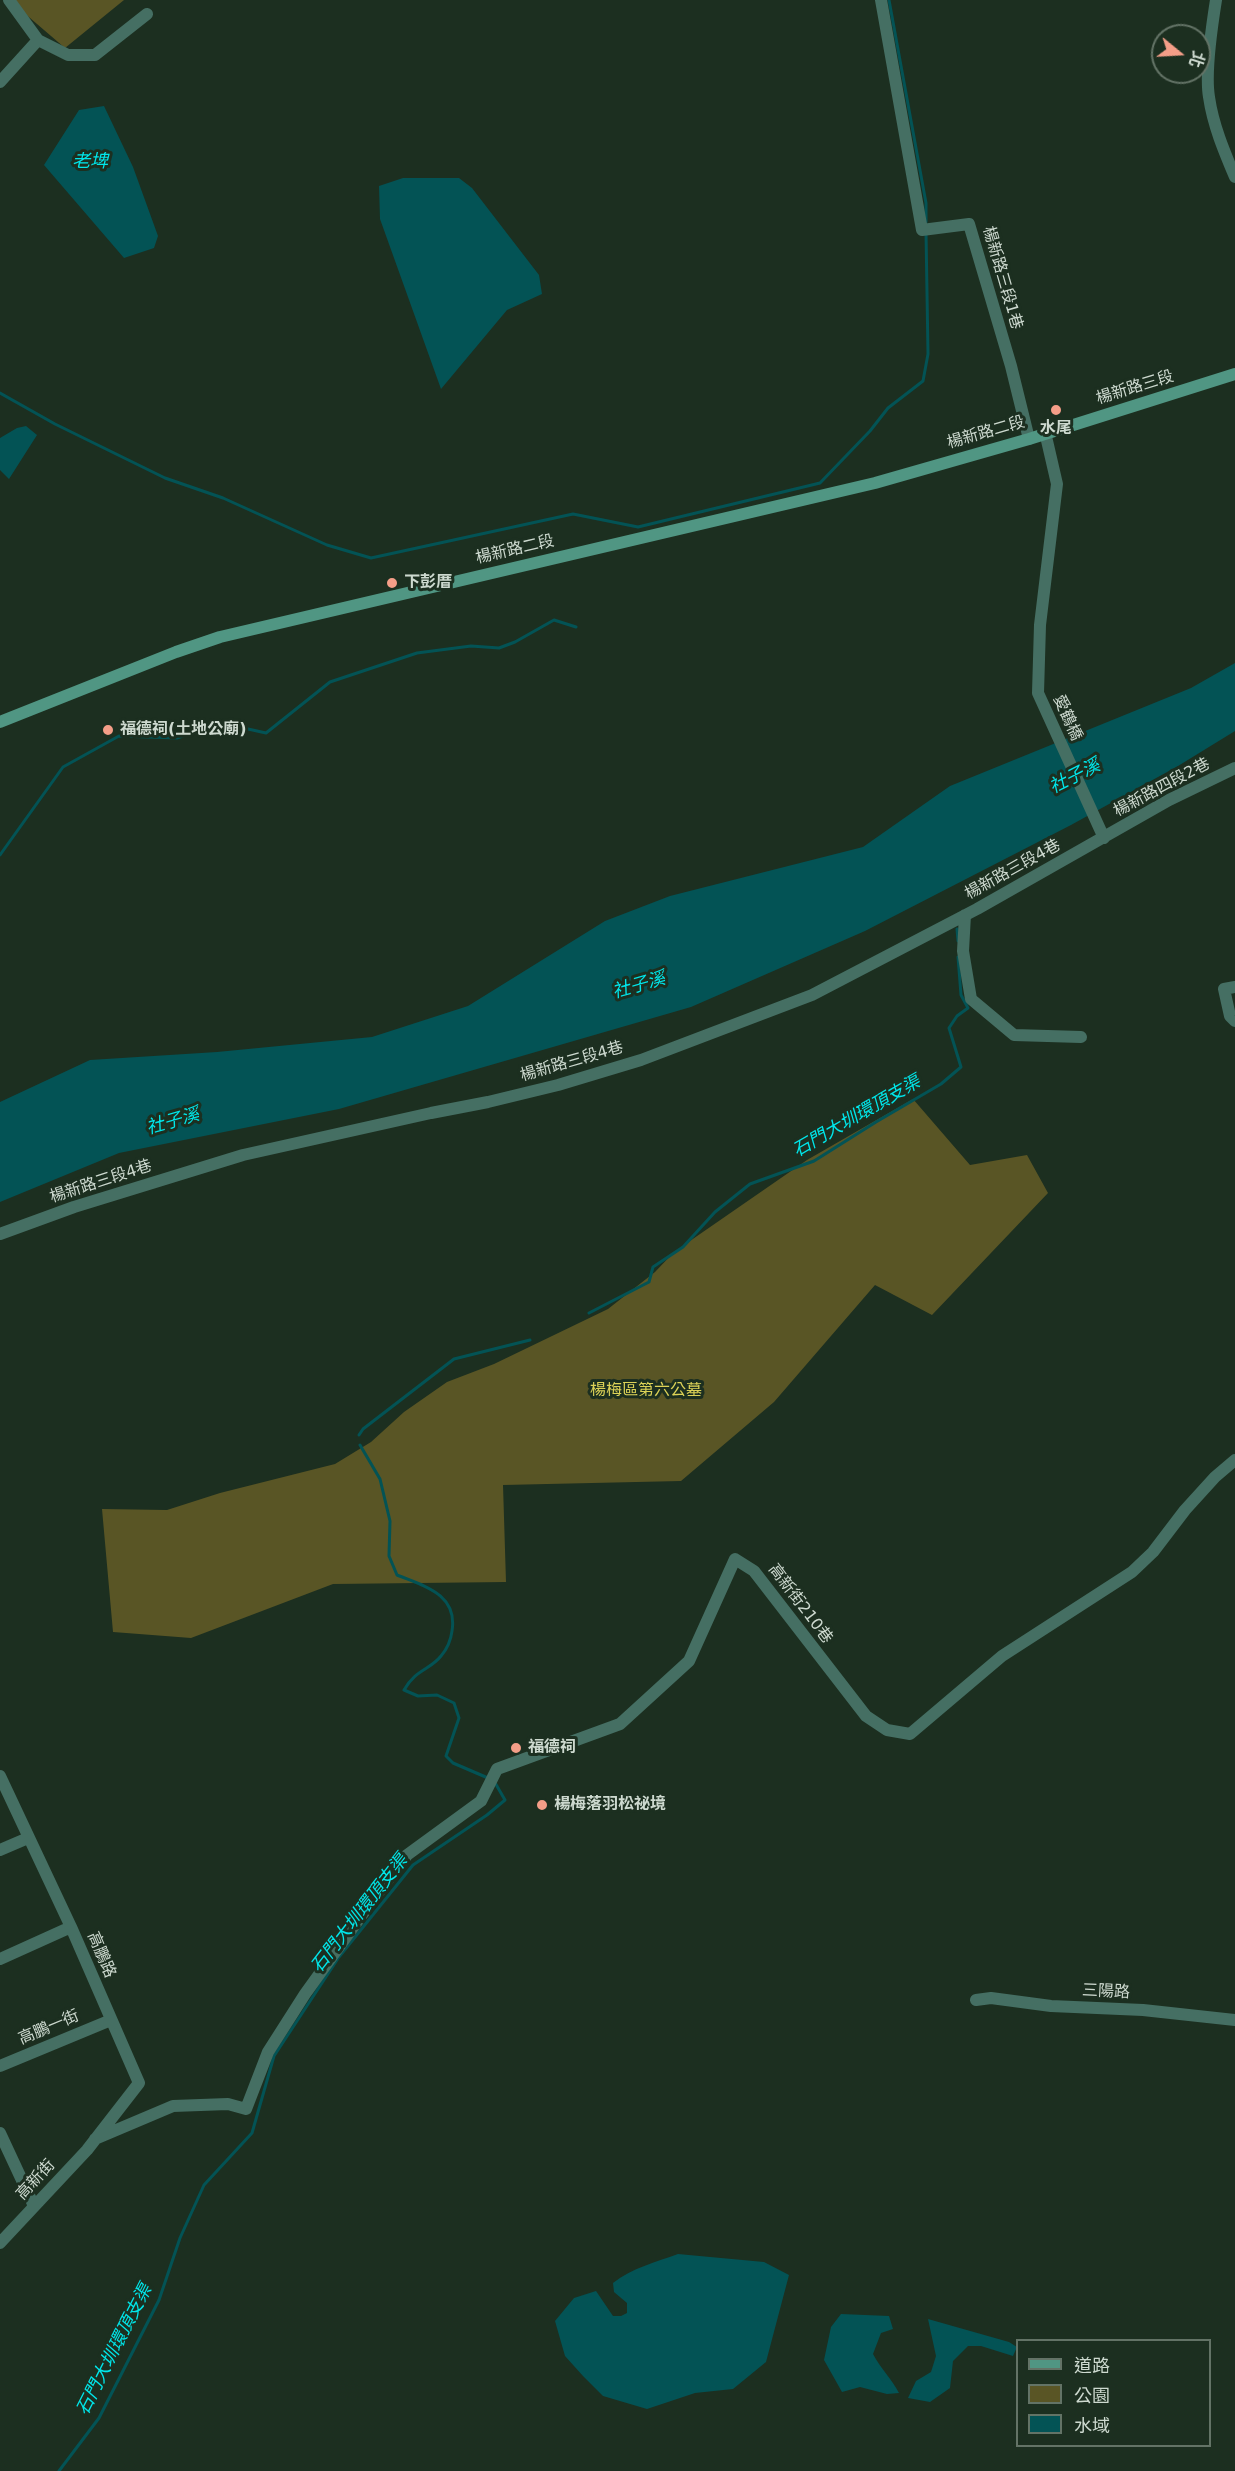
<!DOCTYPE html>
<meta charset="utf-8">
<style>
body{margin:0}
#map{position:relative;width:1235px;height:2471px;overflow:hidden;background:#1c2f20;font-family:"DejaVu Sans","Noto Sans TC",sans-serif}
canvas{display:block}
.legend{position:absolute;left:1016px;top:2339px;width:195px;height:108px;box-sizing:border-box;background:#1c2f20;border:2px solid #637366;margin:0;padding:8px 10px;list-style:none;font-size:18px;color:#cdd9cf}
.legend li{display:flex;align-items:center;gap:12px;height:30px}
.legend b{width:30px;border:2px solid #637366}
.north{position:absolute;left:1151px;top:24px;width:60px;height:60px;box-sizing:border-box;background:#1c2f20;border:2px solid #637366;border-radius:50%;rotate:108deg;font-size:16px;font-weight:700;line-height:24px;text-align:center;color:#cdd9cf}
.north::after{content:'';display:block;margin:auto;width:21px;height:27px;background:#f49e88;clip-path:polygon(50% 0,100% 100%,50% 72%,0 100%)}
</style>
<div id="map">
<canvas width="1235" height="2471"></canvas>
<ul class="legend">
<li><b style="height:8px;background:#509683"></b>道路</li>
<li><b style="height:16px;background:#595525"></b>公園</li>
<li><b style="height:16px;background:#035355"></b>水域</li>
</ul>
<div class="north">北</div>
</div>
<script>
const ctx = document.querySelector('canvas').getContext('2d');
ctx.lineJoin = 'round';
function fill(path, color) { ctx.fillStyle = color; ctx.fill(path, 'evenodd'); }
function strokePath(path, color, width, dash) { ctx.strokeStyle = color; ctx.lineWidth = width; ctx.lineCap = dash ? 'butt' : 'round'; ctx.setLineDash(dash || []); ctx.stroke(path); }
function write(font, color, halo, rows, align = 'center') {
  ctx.font = font + ' "DejaVu Sans","Noto Sans TC",sans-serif'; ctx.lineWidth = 6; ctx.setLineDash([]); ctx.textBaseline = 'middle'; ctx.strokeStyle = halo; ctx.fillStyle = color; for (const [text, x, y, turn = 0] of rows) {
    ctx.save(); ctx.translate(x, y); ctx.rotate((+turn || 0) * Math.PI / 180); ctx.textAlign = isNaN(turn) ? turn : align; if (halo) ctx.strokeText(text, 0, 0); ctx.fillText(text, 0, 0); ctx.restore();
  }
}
const green = new Path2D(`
 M9 0H124L65 48Z
 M913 1099 970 1165 1027 1155 1048 1193 932 1315 875 1285 774 1402 681 1481 503 1485 506 1582 333 1584 191 1638 113 1632 102 1509 167 1510 220 1493 335 1464 371 1442 404 1412 447 1382 494 1364 608 1309 655 1272 674 1252 807 1160Z`);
const water = new Path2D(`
 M104 106 133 167 158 236 154 248 124 258 44 165 79 110Z
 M403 178H459L472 188 539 275 542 294 507 310 441 389 380 219 379 186Z
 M26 426 37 435 9 479 0 470V438L17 428Z
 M1235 663V731L1178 766 1071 825 865 931 691 1007 339 1109 119 1153 0 1202V1102L90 1060 217 1052 372 1037 468 1006 605 921 670 896 863 847 950 786 1191 688Z
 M678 2254 764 2262 789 2275 766 2362 733 2389 695 2393 647 2409 603 2396 583 2376 565 2356 555 2321 574 2298 596 2291 613 2316H621L627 2313V2303L614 2292 613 2283C632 2268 656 2262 678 2254Z
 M841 2314 889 2316 893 2329 881 2333 873 2354C880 2368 892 2379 899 2393L887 2394 860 2387 842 2392 824 2360 831 2327Z
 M928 2319 1009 2342 1017 2347 1013 2356 981 2346H968L953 2361 950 2388 930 2402 908 2398 916 2381 931 2372 936 2356Z`);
const stream = new Path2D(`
 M889 0 926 203V222
 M0 393 55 424 165 478 223 498 327 545 371 558 573 514 638 527 820 483 870 431 888 408 923 381 928 354 926 232
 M0 855 63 767 119 736 177 738 221 723 266 733 330 682 417 653 471 646 499 648 515 642 554 620 576 627
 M957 929 958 941
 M589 1313 649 1282 653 1267 683 1247 715 1212 750 1184 814 1161 876 1122 941 1084 961 1067 949 1028 957 1016 968 1008 961 995 958 957
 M359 1435 363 1429 454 1359 530 1340
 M360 1445 380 1479 390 1521 389 1556 397 1575C424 1586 458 1594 452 1631 451 1639 447 1649 441 1656 430 1670 416 1669 404 1690L418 1696 437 1695 454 1703 459 1718 446 1756 453 1763 488 1778
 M59 2471 99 2418 159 2300 180 2238 204 2185 252 2133 274 2056 339 1957 413 1865 487 1815 505 1800 494 1781`);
const minor = new Path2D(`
 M9 0 38 40
 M881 0 922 230 969 224 1011 366 1029 439
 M1216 0C1212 25 1205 73 1209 97 1213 125 1224 151 1235 177
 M0 82 38 40 68 55H95L147 14
 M1045 432 1057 484 1040 625 1038 693 1104 838
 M965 915 963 951 971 999 1014 1035 1081 1037
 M1235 987 1224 989 1230 1016 1235 1021
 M0 1234 74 1207 243 1155 431 1113 488 1102 558 1085 641 1060 812 995 977 909 1169 800 1235 768
 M0 1776 71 1927 139 2083 87 2150 0 2243
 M0 1850 28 1838
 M0 1959 71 1927
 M976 2000 991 1998 1051 2006 1143 2010 1235 2020
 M0 2066 111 2020
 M0 2133 34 2206
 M95 2139 173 2106 228 2104 246 2109 268 2052 305 1994 377 1894 407 1855 481 1801 497 1769 620 1724 689 1661 735 1559 754 1571 866 1716 887 1730 910 1734 1002 1656 1132 1572 1153 1552 1185 1510 1215 1477 1235 1460`);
const secondary = new Path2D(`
 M0 722 176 652 220 637 875 483 1029 439 1235 374`);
const markers = [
 [1056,410,6,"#f49e88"],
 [392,583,6,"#f49e88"],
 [108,730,6,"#f49e88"],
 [516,1748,6,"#f49e88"],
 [542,1805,6,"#f49e88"]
];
const streetNames = [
 ["楊新路三段1巷",1002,278,74],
 ["楊新路三段",1135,388,-17],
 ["楊新路二段",986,433,-16],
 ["楊新路二段",515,550,-13],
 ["愛鶴橋",1067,718,66],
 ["楊新路四段2巷",1162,788,-28],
 ["楊新路三段4巷",1013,870,-29],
 ["楊新路三段4巷",572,1062,-16],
 ["楊新路三段4巷",101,1182,-18],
 ["高新街210巷",800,1604,53],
 ["高鵬路",101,1955,67],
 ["三陽路",1106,1992,3],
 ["高鵬一街",49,2028,-23],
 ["高新街",36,2180,-47]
];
const poiNames = [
 ["水尾",1056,429,"center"],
 ["下彭厝",404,583],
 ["福德祠(土地公廟)",120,730],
 ["福德祠",528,1748],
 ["楊梅落羽松祕境",554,1805]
];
const parkNames = [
 ["楊梅區第六公墓",646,1391]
];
const waterNames = [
 ["老埤",90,162],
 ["社子溪",1075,777,-27],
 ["社子溪",639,986,-16],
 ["石門大圳環頂支渠",857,1117,-30],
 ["社子溪",173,1122,-16],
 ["石門大圳環頂支渠",360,1914,-52],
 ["石門大圳環頂支渠",115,2350,-63]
];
fill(green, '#595525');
fill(water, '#035355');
strokePath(stream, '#035355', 3);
strokePath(minor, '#456f63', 12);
strokePath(secondary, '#509683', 12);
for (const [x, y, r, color] of markers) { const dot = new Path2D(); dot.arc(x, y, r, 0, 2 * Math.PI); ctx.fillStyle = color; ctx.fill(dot); strokePath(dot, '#1c2f20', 2); }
write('16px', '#cdd9cf', '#1c2f20', streetNames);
write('bold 16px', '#cdd9cf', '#1c2f20', poiNames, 'left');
write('16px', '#dcd257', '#1c2f20', parkNames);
write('italic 18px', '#00e6ea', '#1c2f20', waterNames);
</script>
